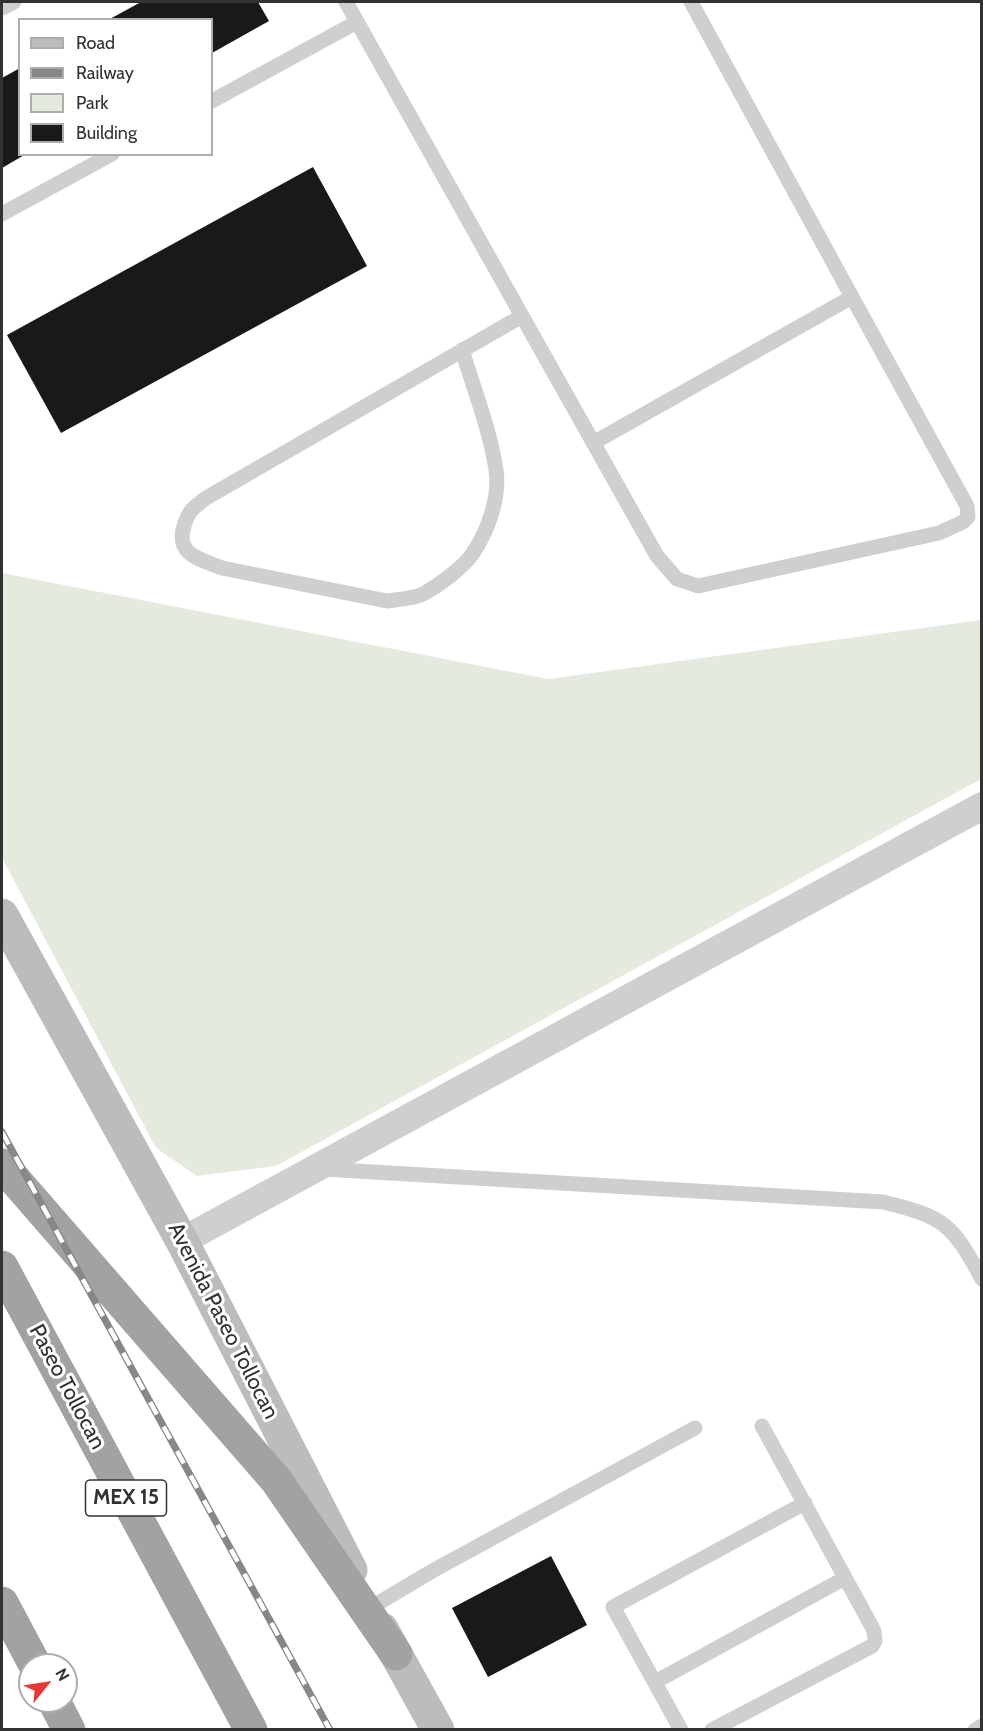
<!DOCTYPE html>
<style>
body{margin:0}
#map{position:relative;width:983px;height:1731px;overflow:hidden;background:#fff;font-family:Cabin,sans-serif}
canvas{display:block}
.frame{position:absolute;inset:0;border:3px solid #323232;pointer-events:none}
.legend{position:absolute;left:18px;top:18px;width:195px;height:138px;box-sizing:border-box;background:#fff;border:2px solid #adadad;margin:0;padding:8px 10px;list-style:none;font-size:18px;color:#323232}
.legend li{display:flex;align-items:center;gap:12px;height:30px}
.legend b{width:30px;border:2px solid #adadad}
.north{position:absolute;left:18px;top:1653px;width:60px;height:60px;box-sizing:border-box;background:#fff;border:2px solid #adadad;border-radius:50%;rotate:60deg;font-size:16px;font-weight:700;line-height:24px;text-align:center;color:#323232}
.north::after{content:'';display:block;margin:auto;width:21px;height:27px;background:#e83835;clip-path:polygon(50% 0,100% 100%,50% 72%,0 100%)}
</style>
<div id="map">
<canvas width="983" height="1731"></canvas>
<div class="frame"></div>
<ul class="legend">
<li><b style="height:8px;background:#bcbcbc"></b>Road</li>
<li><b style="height:8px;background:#878787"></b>Railway</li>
<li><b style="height:16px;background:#e4ebde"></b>Park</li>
<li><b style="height:16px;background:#191919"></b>Building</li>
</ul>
<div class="north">N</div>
</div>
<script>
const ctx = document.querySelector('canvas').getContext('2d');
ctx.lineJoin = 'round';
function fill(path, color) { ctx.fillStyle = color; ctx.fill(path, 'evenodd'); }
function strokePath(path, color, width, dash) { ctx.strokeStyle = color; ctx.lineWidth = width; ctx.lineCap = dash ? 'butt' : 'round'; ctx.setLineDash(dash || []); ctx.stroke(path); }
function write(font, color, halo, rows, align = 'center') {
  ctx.font = font + ' Cabin,sans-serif'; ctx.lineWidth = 6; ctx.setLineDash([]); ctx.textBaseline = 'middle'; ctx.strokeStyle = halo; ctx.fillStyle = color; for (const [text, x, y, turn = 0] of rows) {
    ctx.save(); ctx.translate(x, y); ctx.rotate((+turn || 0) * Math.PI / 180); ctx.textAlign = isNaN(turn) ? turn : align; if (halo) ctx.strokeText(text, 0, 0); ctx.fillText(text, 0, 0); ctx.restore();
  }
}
const green = new Path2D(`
 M2 573 548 679 981 620V779L276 1166 197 1176 156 1148 2 858Z`);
const building = new Path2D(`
 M141 2H258L269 21 212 53V20H108Z
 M20 68V154H26L2 168V78Z
 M313 167 367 266 61 433 7 335Z
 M551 1556 587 1625 488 1677 452 1608Z`);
const service = new Path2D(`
 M346 2 522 316 206 498C193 508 189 510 184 526 175 555 200 559 222 568L387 601C400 599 412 599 423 594 438 586 464 567 473 553 488 531 500 497 496 470 490 430 474 389 462 350
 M2 8 14 2
 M212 101 357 22
 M2 214 112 154
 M522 316 657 556 677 579 698 586 939 533 963 522 968 517 967 506 852 297
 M593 443 852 297 691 2
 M322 1169 883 1202C945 1217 952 1224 982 1279
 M370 1608 434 1570 695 1428
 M655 1682 845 1578
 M681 1730 613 1607 805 1503
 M712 1730 872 1646 875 1641 874 1631 871 1625 762 1426
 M975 1730 982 1726`);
const minor = new Path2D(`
 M182 1241 982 806`);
const secondary = new Path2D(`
 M2 915 182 1241 351 1570
 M382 1629 438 1730`);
const trunk = new Path2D(`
 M2 1165 276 1480 396 1654
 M2 1267 251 1730
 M2 1603 35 1665
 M54 1701 69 1730`);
const rail = new Path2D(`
 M2 1132 330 1730`);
const shields = [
 [126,1498,81]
];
const shieldNames = [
 ["MEX 15",126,1498]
];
const streetNames = [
 ["Avenida Paseo Tollocan",223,1321,63],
 ["Paseo Tollocan",67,1387,62]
];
fill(green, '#e4ebde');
fill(building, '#191919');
strokePath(service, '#cfcfcf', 15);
strokePath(minor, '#cfcfcf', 28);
strokePath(secondary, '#bcbcbc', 33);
strokePath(trunk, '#a2a2a2', 33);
strokePath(rail, '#878787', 7);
strokePath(rail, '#fff', 4.5, [14]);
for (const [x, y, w] of shields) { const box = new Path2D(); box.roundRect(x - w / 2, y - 18, w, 36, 4.5); ctx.fillStyle = '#fff'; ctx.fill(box); strokePath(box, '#323232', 1.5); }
write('bold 21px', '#323232', null, shieldNames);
write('22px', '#323232', '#fff', streetNames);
</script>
